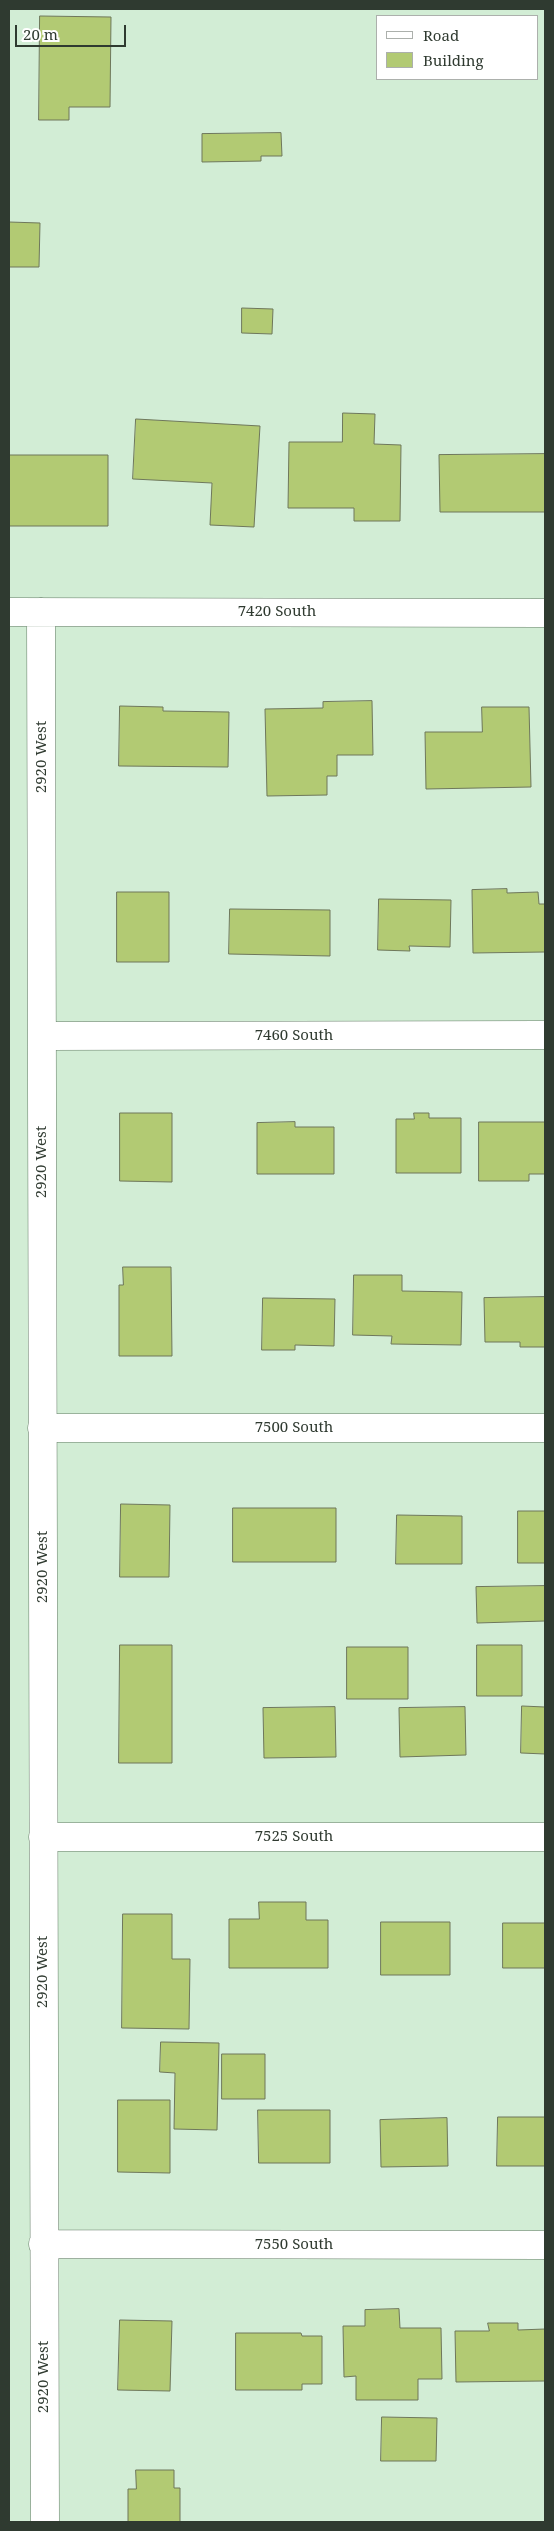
<!DOCTYPE html>
<style>
body{margin:0}
#map{position:relative;width:554px;height:2531px;overflow:hidden;background:#d2edd5;font-family:"Noto Serif",serif}
canvas{display:block}
.frame{position:absolute;inset:0;border:10px solid #2f3a30;pointer-events:none}
.legend{position:absolute;left:376px;top:15px;width:162px;height:65px;box-sizing:border-box;background:#fff;border:1px solid #acb0ac;margin:0;padding:6px 9px;list-style:none;font-size:15px;color:#2f3a30}
.legend li{display:flex;align-items:center;gap:10px;height:25px}
.legend b{width:25px;border:1px solid #acb0ac}
.scale{position:absolute;left:15px;top:25px;width:111px;height:22px;box-sizing:border-box;border:2px solid #2f3a30;border-top:0;padding-left:6px;font-size:15px;line-height:18px;white-space:nowrap;color:#2f3a30;-webkit-text-stroke:4px #fff;paint-order:stroke}
</style>
<div id="map">
<canvas width="554" height="2531"></canvas>
<div class="frame"></div>
<ul class="legend">
<li><b style="height:6px;background:#fff"></b>Road</li>
<li><b style="height:14px;background:#b2ca73"></b>Building</li>
</ul>
<div class="scale">20 m</div>
</div>
<script>
const ctx = document.querySelector('canvas').getContext('2d');
ctx.lineJoin = 'round';
function fill(path, color) { ctx.fillStyle = color; ctx.fill(path, 'evenodd'); }
function strokePath(path, color, width, dash) { ctx.strokeStyle = color; ctx.lineWidth = width; ctx.lineCap = dash ? 'butt' : 'round'; ctx.setLineDash(dash || []); ctx.stroke(path); }
function write(font, color, halo, rows, align = 'center') {
  ctx.font = font + ' "Noto Serif",serif'; ctx.lineWidth = 4; ctx.setLineDash([]); ctx.textBaseline = 'middle'; ctx.strokeStyle = halo; ctx.fillStyle = color; for (const [text, x, y, turn = 0] of rows) {
    ctx.save(); ctx.translate(x, y); ctx.rotate((+turn || 0) * Math.PI / 180); ctx.textAlign = isNaN(turn) ? turn : align; if (halo) ctx.strokeText(text, 0, 0); ctx.fillText(text, 0, 0); ctx.restore();
  }
}
const building = new Path2D(`
 M40 16 111 17 110 107H69V120H39Z
 M281 133 282 156H261V161L202 162V134Z
 M9 222 40 223 39 267H9Z
 M242 308 273 309 272 334 242 333Z
 M343 413 375 414 374 444 401 445 400 521H354V508H288L289 442H342Z
 M136 419 260 426 254 527 210 525 212 483 133 479Z
 M545 454V512H440L439 455Z
 M9 455H108V526H9Z
 M372 701 373 755H337V776H327V795L267 796 265 709 323 708V702Z
 M120 706 163 707V711L229 712 228 767 119 766Z
 M482 707H529L531 787 426 789 425 732H482Z
 M507 889V893L538 892 539 904H545V952L473 953 472 890Z
 M117 892H169V962H117Z
 M379 899 451 900 450 947 409 946 410 951 378 950Z
 M230 909 330 910V956L229 954Z
 M120 1113H172V1182L120 1181Z
 M414 1113H429V1118H461V1173H396V1119H414Z
 M295 1122V1127H334V1174H257V1123Z
 M479 1122H545V1174H529V1181H479Z
 M123 1267H171L172 1356H119V1285H123Z
 M354 1275H402V1291L462 1292 461 1345 391 1344 392 1336 353 1335Z
 M545 1297V1347H520V1342H485L484 1298Z
 M263 1298 335 1299 334 1346 295 1345V1350H262Z
 M121 1504 170 1505 169 1577H120Z
 M233 1508H336V1562H233Z
 M518 1511H545V1563H518Z
 M397 1515 462 1516V1564H396Z
 M545 1586V1621L477 1623 476 1587Z
 M120 1645H172V1763H119Z
 M477 1645H522V1696H477Z
 M347 1647H408V1699H347Z
 M522 1706 545 1707V1754L521 1753Z
 M335 1707 336 1757 264 1758 263 1708Z
 M465 1707 466 1755 400 1757 399 1708Z
 M259 1902H306V1920H328V1968H229V1919H259Z
 M123 1914H172V1959H190L189 2029 122 2028Z
 M381 1922H450V1975H381Z
 M503 1923H545V1968H503Z
 M161 2042 219 2043 217 2130 174 2129 175 2073 160 2072Z
 M222 2054H265V2099H222Z
 M118 2100H170V2173L118 2172Z
 M258 2110H330V2163H259Z
 M498 2117H545V2166H497Z
 M447 2118 448 2166 381 2167 380 2120Z
 M399 2309 400 2328H441L442 2379H418V2400H356V2376L344 2377 343 2326H365V2310Z
 M120 2320 172 2321 170 2391 118 2390Z
 M488 2323H518V2330L545 2329V2381L456 2382 455 2331H489Z
 M236 2333H301L302 2336H322V2384H302V2390H236Z
 M382 2417 437 2418 436 2461H381Z
 M136 2470H174V2488H180V2522H128V2489H136Z`);
const minor = new Path2D(`
 M9 612 545 613
 M41 612 45 2522
 M42 1036 545 1035
 M42 1428H545
 M43 1837H545
 M43 2244 545 2245`);
const streetNames = [
 ["7420 South",277,612],
 ["2920 West",42,757,-90],
 ["7460 South",294,1036],
 ["2920 West",42,1162,-90],
 ["7500 South",294,1428],
 ["2920 West",43,1567,-90],
 ["7525 South",294,1837],
 ["2920 West",43,1972,-90],
 ["7550 South",294,2245],
 ["2920 West",44,2377,-90]
];
fill(building, '#b2ca73');
strokePath(building, '#6e775b', 1);
strokePath(minor, '#637a65', 29);
strokePath(minor, '#fff', 28);
write('15px', '#2f3a30', '#fff', streetNames);
</script>
